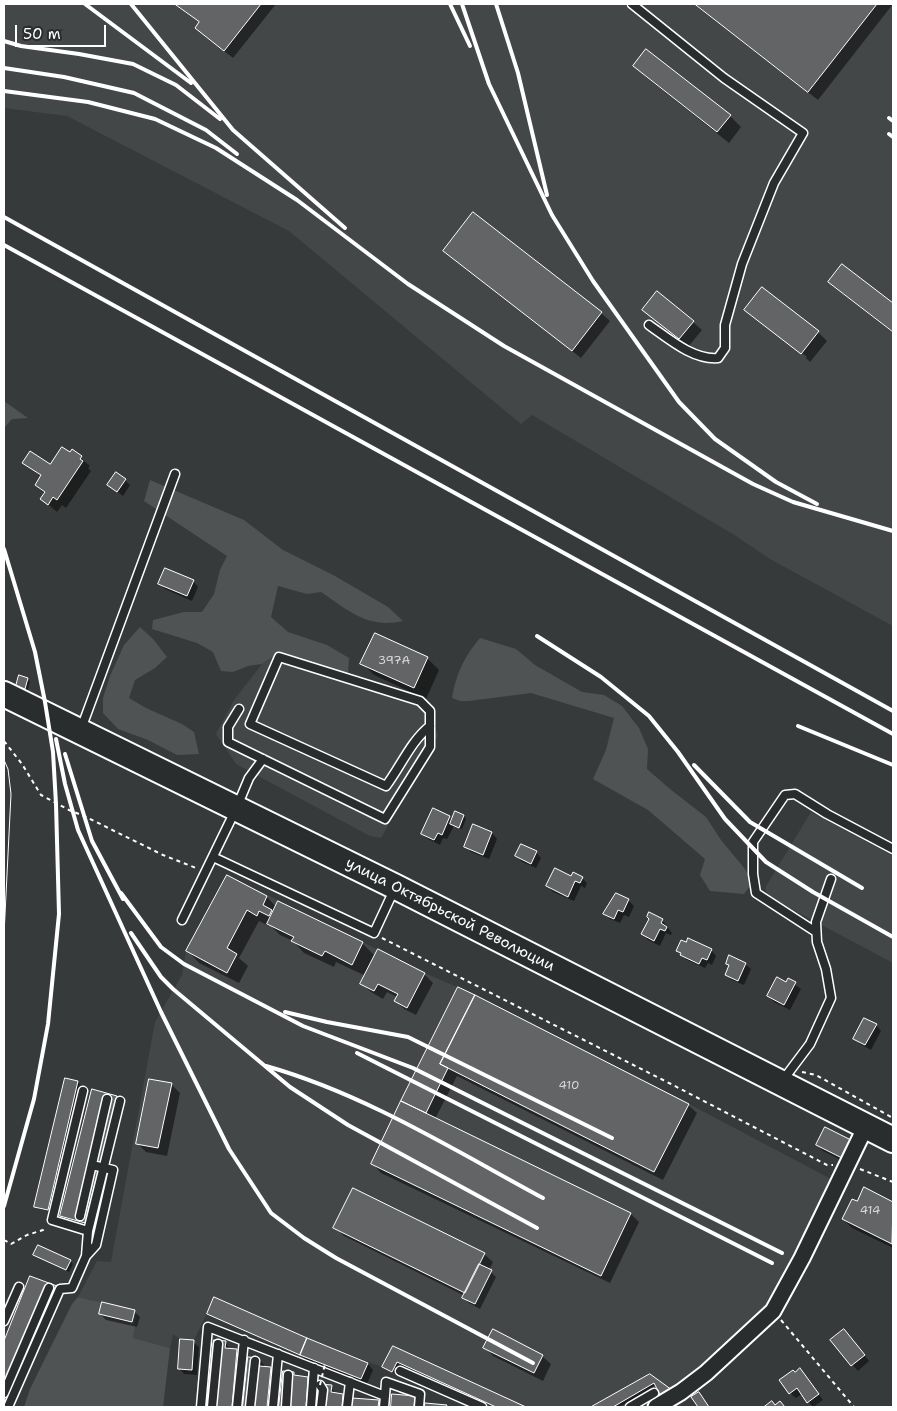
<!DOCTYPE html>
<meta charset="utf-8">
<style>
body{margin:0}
#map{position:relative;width:897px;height:1411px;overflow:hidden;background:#373a3b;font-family:"Shantell Sans",sans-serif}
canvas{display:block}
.frame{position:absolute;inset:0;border:5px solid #fff;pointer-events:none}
.scale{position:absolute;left:15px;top:25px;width:91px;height:22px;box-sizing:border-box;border:2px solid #fff;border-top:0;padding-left:6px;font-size:15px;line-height:18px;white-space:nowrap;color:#fff;-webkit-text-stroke:4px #2a2d2e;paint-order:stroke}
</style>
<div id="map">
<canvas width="897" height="1411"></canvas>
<div class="frame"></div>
<div class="scale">50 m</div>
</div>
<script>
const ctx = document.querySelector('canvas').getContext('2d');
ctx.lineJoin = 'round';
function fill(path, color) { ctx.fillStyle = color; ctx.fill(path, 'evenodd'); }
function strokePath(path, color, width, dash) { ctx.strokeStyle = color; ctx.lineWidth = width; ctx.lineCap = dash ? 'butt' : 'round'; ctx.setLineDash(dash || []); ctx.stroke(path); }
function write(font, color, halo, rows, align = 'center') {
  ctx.font = font + ' "Shantell Sans",sans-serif'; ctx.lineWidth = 4.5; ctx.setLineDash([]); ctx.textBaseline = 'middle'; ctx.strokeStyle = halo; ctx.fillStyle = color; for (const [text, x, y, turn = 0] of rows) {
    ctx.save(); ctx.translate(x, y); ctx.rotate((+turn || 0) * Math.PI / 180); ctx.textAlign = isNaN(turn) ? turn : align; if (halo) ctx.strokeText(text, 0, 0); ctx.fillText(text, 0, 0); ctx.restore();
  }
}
const built = new Path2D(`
 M4 4H893V626L770 559 736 536 532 415 521 424 289 231 67 116 4 108Z
 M272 657 291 658 424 696 438 736 381 838 370 836 236 764 216 734 234 700 262 664Z
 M811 812 893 856V963L769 897 765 888Z
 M227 875 425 973 475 995 689 1104 831 1179 770 1306 680 1385 672 1390 650 1374 591 1407H526L394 1346 382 1367 307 1338 215 1297 194 1340 180 1339 173 1334 170 1348 132 1338 137 1311 78 1297 97 1261 111 1262 155 1022 182 975 186 951Z`);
const green = new Path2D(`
 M4 401 28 418 12 419 4 428Z
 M150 480 244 520 283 550 335 576 388 607 403 621C367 629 348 610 321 592L307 594 278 586 271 617 288 632 327 645 349 658 348 674 291 658 272 657 262 664 248 666 233 672 221 671 213 652 197 643 152 629 153 620 184 612H202L214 594 220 570 227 556 144 501Z
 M140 627 154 640 167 657 155 668 135 680 129 698 146 708 182 724 194 732 199 754 177 755 148 740 118 729 103 713V698L110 676 124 645Z
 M480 638 516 649 535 665 582 692 604 695 622 706 639 728 648 749 647 769 670 789 706 817 721 840 745 869 752 883 744 894 710 891 700 875 705 859 648 810 593 779 606 750 614 718 531 693 469 701H460L452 698C457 672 463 659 480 638Z
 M78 1297 137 1311 133 1338 170 1348 163 1407H24L30 1389 72 1304Z`);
const shadow = new Path2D(`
 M175 4H276L233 58 205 36 196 28 200 23Z
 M695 4H893L818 100Z
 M635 66 730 116 741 127 729 143 646 77Z
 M444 251 601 313 610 321 581 358 453 259Z
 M842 265 893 305V333L838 290 830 281Z
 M762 288 818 332 827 341 810 362 806 358 807 357 753 315V317L745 310Z
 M644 310 693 322 702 330 688 347Z
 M72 451 90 466 88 468 91 471 66 508 62 505 57 512 42 499 45 494 36 485 42 477 24 462 50 466 70 454Z
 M125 480 130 485 123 496 109 485Z
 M193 581 198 587 192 601 165 589 160 584Z
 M427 658 439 670 426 699 374 675 362 663Z
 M20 677 30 681 28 690 17 686Z
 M434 810 452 820 464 816 466 819 462 829 454 826 447 839 443 838 440 845 428 839 422 834Z
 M474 826 492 833 497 839 489 859 471 852 465 846Z
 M536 852 541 858 536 868 522 862 517 856Z
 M228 876 267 897 276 907 362 943 374 955 366 971 368 972 379 951 424 974 433 983 416 1015 404 1009 396 1001 397 997 387 992 383 999 371 992 362 984 366 976 336 962 334 967 304 953 293 941 280 935 270 925 269 926 259 921 239 958 248 966 239 983 199 963 188 951Z
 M571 878H582L587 883 585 888 581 886 574 901 553 892 547 886Z
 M616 894 628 900 634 906 629 917 624 915 620 923 610 919 605 913Z
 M662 920 672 933 671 935 666 933 660 946 648 940 643 934Z
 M711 950 716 956 712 965 708 963 705 968 687 960 678 951Z
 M727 963 745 964 751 969 744 985 732 980 726 975 730 966Z
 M789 980 801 989 790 1010 774 1002 768 996 786 984Z
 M458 989 688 1105 697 1113 663 1180 457 1076 435 1119 631 1214 639 1222 610 1283 381 1173 373 1164Z
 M876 1025 881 1031 871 1050 860 1044 855 1038Z
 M77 1082 80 1084 50 1211 38 1209 36 1206Z
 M171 1084 180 1093 167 1156 146 1152 137 1143Z
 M117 1097 122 1102 91 1227 66 1221 61 1216Z
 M850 1141 847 1163 823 1151 817 1145Z
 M864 1189 893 1203V1248L852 1228 843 1219 858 1203Z
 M335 1227 484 1254 493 1262 489 1270 496 1277 480 1309 469 1303 464 1298 465 1296 344 1236Z
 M35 1255 70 1261 73 1264 69 1272Z
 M31 1278 56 1287 61 1293 11 1407H4V1345Z
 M134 1311 140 1317 137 1327 106 1320 100 1314Z
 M208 1314 307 1339 368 1364 373 1370 367 1384 306 1360 303 1357Z
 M849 1336 869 1361 858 1371 832 1341Z
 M193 1342 199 1347 197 1375 184 1374 179 1368Z
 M225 1342 230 1349 236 1350 242 1355 237 1407H209Z
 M394 1347 523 1407H496L399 1364 395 1373 384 1367Z
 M485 1347 542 1356 551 1364 543 1381 493 1356Z
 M249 1358 259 1359 264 1365V1368H270L276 1374 273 1407H244Z
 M800 1370 823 1400 813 1407 802 1394 796 1398 790 1393 795 1374Z
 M284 1372 294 1373 298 1377 308 1378 313 1383 311 1407H280Z
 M650 1376 671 1391 664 1396 656 1385 619 1407H594Z
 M331 1387 336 1394 343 1395 348 1400V1407H318Z
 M394 1395 414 1397 416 1399V1407H393Z
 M353 1399 378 1401 384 1407H353Z`);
const building = new Path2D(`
 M175 4H261L224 51 195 28 199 22Z
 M695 4H877L808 92Z
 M646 49 731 115 717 132 633 66Z
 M473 212 602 312 572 351 443 251Z
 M842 264 893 303V332L828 282Z
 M762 287 819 331 801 354 744 310Z
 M657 291 694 321 679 339 642 310Z
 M62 447 70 452 72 449 82 456 80 459 83 461 57 500 53 497 48 505 40 499 45 492 35 485 41 475 22 463 30 451 50 464Z
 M116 472 126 479 117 492 107 485Z
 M165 568 194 580 187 596 158 584Z
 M375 633 428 657 414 688 360 664Z
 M19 675 28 678 25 689 16 686Z
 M433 808 450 816 442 835 438 833 434 840 421 834Z
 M455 811 464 815 459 828 450 824Z
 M473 824 492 832 483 855 464 847Z
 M521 844 537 851 531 864 515 856Z
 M555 868 571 876 573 872 583 877 580 883 575 881 568 897 546 886Z
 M227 875 267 896 263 905 272 910 269 916 259 911 257 916 247 910 227 948 237 954 227 973 186 951Z
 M616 893 629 899 623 912 618 910 614 919 603 914Z
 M278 901 363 942 352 965 325 951 322 956 291 941 294 937 267 924Z
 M649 912 663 919 661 923 667 927 665 931 660 929 654 941 641 934 649 919 647 917Z
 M688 938 712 949 707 960 702 958 699 964 680 955 681 953 676 951 681 940 686 942Z
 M378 949 425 973 407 1008 394 1001 398 994 378 984 374 991 360 984Z
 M729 955 746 963 738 981 725 975 729 965 726 964Z
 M777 977 786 982 788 978 796 982 784 1005 767 996Z
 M458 987 475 995 440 1064 448 1068 426 1113 401 1101Z
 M475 995 689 1104 654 1172 440 1064Z
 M864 1018 877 1024 865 1045 853 1039Z
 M65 1078 78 1081 48 1210 34 1207Z
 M149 1079 172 1083 158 1148 136 1144Z
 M92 1089 117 1096 85 1223 60 1216Z
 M401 1101 631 1213 601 1276 371 1164Z
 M825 1127 851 1140 842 1158 816 1145Z
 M864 1187 893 1202 892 1244 842 1219 852 1199 857 1201Z
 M353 1188 485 1253 465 1293 333 1228Z
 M38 1245 71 1260 66 1270 33 1255Z
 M479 1264 492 1270 475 1304 462 1298Z
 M30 1276 57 1286 4 1407V1341Z
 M214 1297 307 1338 300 1355 207 1314Z
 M102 1302 135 1310 132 1322 99 1314Z
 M493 1329 543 1355 534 1373 483 1348Z
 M844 1329 865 1355 851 1366 830 1340Z
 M307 1338 368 1363 361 1379 300 1355Z
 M180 1339 194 1340 192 1370 178 1369Z
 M214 1340 226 1341 225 1348 237 1349 232 1407H207Z
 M393 1346 526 1407H496L397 1362 392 1372 382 1367Z
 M248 1357 259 1358V1366L271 1367 267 1407H243Z
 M800 1368 819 1394 807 1403 797 1388 789 1394 779 1380 793 1370 795 1372Z
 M283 1371 294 1372V1375L308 1377 306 1407H279Z
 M650 1374 672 1390 660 1395 654 1383 613 1407H591Z
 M319 1384 332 1385 331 1392 343 1394 342 1407H316Z
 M699 1392 709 1407H698L691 1397Z
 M392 1394 415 1396 414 1407H391Z
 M352 1398 379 1400 378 1407H351Z
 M772 1401 775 1405 780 1401 785 1407H764Z
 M425 1403 447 1405 446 1407H425Z`);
const path = new Path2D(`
 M4 741 22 764 41 795 69 810 84 816 163 855 196 868
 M382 938 671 1084 827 1165H833
 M802 1072 816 1075 893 1118
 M860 1169 893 1182
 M4 1240 11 1244 27 1235 43 1230 46 1227
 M781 1320 854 1407`);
const service = new Path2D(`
 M632 4 724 78 803 133 774 183 742 264 725 325V348L718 358C693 360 669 339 649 325
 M239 709 228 727V742L385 819 430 747V711L420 701 279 657 250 724 386 786C401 766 411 741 430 726
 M81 729 175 474
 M213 857 374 933 394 890
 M182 920 236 809 249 778 263 759
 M816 932 756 893 753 874V842L785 795 795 794 827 814 893 849
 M783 1080 810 1044 831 998 826 969 817 942 816 922 831 879
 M83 1091 52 1220 88 1231
 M80 1216 107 1099
 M86 1256 96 1245 113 1170 92 1165
 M4 1321 19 1287
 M400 1371 482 1407
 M320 1385 323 1390 321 1407
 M4 1393 49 1288
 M385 1396 386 1382 420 1394 419 1407
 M8 1407 60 1289 72 1288 86 1256 88 1231 120 1101
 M201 1407 208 1327 385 1396 384 1407
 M212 1407 218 1344
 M237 1407 244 1340
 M250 1407 255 1361
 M273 1407 278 1354
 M286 1407 288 1375
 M311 1407 314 1368
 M347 1407 350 1382
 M630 1407 654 1393`);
const minor = new Path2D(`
 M656 1407 681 1392 706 1373 773 1311 802 1258 866 1126`);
const primary = new Path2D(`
 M4 694 396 887 893 1140`);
const tram = new Path2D(`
 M4 760 8 769 11 794 4 935`);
const rail = new Path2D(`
 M85 4 191 83
 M131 4 233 130 345 228
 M450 4 470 46
 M462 4 489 84 552 215 593 281 679 402 715 439 776 482 817 504
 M496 4 518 73 547 195
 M4 41 21 46 79 54 133 64 176 85 220 119
 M4 68 64 77 134 93 206 130 237 154
 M4 91 88 102 155 119 216 148 297 200 408 284 504 346 753 484 793 502 893 531
 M889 118 893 121
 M889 134 893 137
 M4 217 893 711
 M4 245 893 734
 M4 549 35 652 45 702 53 752 56 804 59 914 48 1024 34 1099 4 1206
 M537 636 601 677 649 716 678 752 725 819 766 862 813 892 893 937
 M798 726 893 765
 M56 739 65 784 78 830 161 1012 229 1149 271 1213 304 1238 336 1258 533 1363
 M65 754 92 841 123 899
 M694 765 750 822 862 888
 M121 893 161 947 184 964 303 1026 413 1068 782 1253
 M131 933 161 977 173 989 290 1087 348 1125 537 1228
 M285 1012 327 1022 408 1037 612 1138
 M357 1053 772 1263
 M266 1066C365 1094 454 1150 543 1198`);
const pathBridge = new Path2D(`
 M320 1385 325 1364`);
const numberNames = [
 ["397А",394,661],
 ["410",569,1086],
 ["414",870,1211]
];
const streetNames = [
 ["улица Октябрьской Революции",450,915,27]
];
fill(built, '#444748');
fill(green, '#505354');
fill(shadow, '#0007');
fill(building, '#636465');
strokePath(building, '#fff', 1);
strokePath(service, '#fff', 11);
strokePath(minor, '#fff', 19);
strokePath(primary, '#fff', 28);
strokePath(path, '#fff', 2, [4, 4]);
strokePath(service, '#2a2d2e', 8);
strokePath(minor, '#2a2d2e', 15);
strokePath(primary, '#2a2d2e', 24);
strokePath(tram, '#fff', 1);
strokePath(rail, '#fff', 4);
strokePath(pathBridge, '#fff', 2, [4, 4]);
write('12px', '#d8d8d8', null, numberNames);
write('15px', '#fff', '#2a2d2e', streetNames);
</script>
